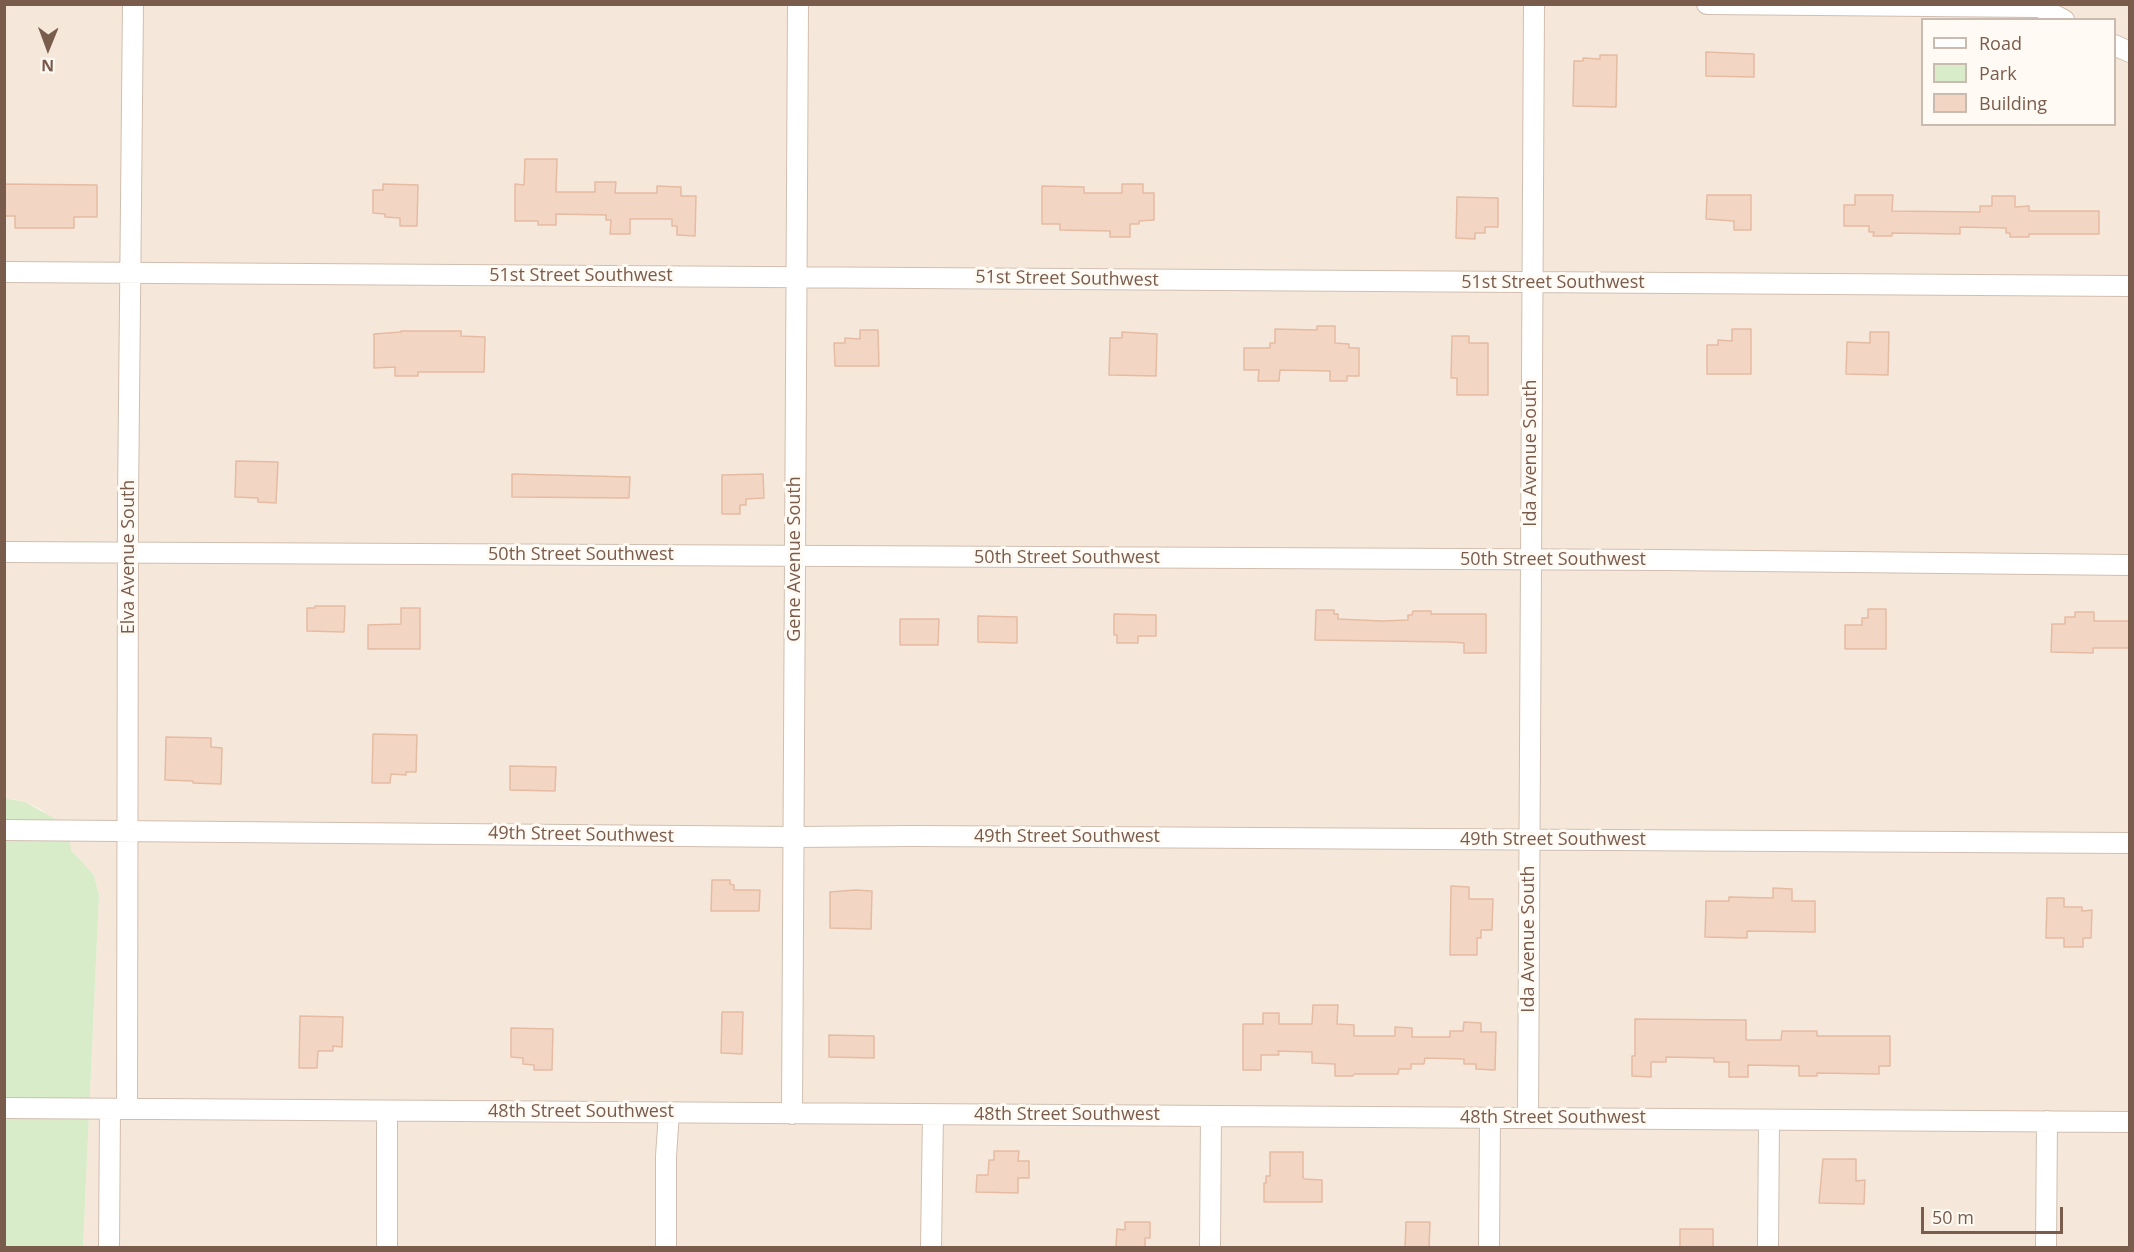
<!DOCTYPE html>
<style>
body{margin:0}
#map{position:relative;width:2134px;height:1252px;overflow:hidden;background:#fdf6ec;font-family:"Open Sans",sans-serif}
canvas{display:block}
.frame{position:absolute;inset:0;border:6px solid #7a5c4d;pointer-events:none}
.legend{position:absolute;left:1921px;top:18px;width:195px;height:108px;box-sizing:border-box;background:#fffaf3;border:2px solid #cabbb1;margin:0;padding:8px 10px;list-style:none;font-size:18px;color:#7a5c4d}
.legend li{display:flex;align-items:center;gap:12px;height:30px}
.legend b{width:30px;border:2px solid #cabbb1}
.north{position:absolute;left:18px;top:18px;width:60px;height:60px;-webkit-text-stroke:4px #fffaf3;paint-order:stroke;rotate:181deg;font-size:16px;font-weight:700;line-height:24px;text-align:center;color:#7a5c4d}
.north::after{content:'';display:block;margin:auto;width:21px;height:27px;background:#7a5c4d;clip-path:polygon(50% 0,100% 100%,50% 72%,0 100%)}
.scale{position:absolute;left:1921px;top:1207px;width:142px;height:27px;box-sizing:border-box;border:3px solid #7a5c4d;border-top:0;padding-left:8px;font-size:18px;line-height:21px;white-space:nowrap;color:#7a5c4d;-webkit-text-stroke:4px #fffaf3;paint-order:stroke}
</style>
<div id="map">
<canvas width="2134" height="1252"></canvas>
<div class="frame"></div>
<ul class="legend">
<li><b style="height:8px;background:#fff"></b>Road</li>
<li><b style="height:16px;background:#d8ecc9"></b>Park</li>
<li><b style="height:16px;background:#f3d5c3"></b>Building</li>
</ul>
<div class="north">N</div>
<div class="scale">50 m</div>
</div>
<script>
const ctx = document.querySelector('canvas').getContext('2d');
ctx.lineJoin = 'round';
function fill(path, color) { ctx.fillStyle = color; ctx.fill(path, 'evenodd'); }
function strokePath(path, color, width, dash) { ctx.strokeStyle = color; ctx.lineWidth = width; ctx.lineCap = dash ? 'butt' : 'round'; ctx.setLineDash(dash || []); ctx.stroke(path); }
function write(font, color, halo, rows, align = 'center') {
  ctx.font = font + ' "Open Sans",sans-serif'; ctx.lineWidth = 6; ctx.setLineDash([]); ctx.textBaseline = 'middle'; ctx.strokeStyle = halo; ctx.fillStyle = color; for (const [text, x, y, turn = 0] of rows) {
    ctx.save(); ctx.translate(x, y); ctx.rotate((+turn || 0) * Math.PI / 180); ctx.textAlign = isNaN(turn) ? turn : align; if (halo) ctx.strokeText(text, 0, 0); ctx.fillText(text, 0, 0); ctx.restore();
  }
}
const residential = new Path2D(`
 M5 5H2129V1247H83L99 894 94 875 71 850 42 810 25 802 5 798ZM1922 20H2114V124H1922Z`);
const green = new Path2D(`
 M4 798 25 802 68 826 71 850 94 875 99 895 83 1247H5Z`);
const building = new Path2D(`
 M1706 52 1754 54V77L1706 76Z
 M1600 55H1617L1616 107 1573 106 1574 61H1583V58L1600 59Z
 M525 159H557L556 192H595V182H616L615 193H657V186L681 187V196H696L695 236 677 235V226H672V219H630V234H610L611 220H606V215L556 214V225H538V221H515V184L524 185Z
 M4 184 97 185V217H74V228H15V216H4Z
 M383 184 418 185 417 226H400V218L385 217V214L373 213V190H383Z
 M1122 184H1143V193H1154V220L1139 221V224H1130V237H1110V231L1060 230V224H1042V186L1084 187V193H1122Z
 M1707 195H1751V230H1734V221L1706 219Z
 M1855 195H1893L1892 211 1980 212V206H1992V196H2015V207L2029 206V211H2099V234H2029V237H2010V233H2006V228L1960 227V234L1892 233V236H1873L1874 232H1869V226H1844V205H1855Z
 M1457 197 1498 198V227H1485V233H1475V239L1456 238Z
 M1317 326H1335V343L1349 344V348H1359V376H1347V381H1330V371L1280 370 1279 381H1258L1259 370H1244V348H1270V343H1275V329L1317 330Z
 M1732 329H1751V374H1707V345H1718V340L1732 341Z
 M860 330H878L879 366H835L834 343H845V338L860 339Z
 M401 331H461V336L485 337 484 372H418V376H395V367L374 368V334L401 332Z
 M1122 332 1157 334 1156 376 1109 375 1110 338H1122Z
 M1870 332H1889L1888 375 1846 374 1847 342 1870 343Z
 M1452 336H1469V343H1488V395H1457V378H1451Z
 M236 461 278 462 276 503 258 502V498L235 497Z
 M512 474 630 477 629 498 512 497Z
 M763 474 764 498 746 499V505H740V514H722V475Z
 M315 606H345L344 632 307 631V608H315Z
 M401 608H420V649H368V625L401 624Z
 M1868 609H1886V649H1845V625H1862V618H1868Z
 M1316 610H1334V614H1338V619L1382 621 1408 620V615H1412L1413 611H1431V614H1486V653H1464V643L1451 642 1315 640Z
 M2075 612H2094V621H2130V648H2093V653L2051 652 2052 624H2065V617H2075Z
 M1114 614 1156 615V636H1138V643H1117V635H1114Z
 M978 616 1017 617V643L978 642Z
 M900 619H939L938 645H900Z
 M373 734 417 735 416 772H406V775L391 774 390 783H372Z
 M166 737 211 738V747L222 748 221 784 193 783V781L165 780Z
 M510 766 556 767 555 791 510 790Z
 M712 880H730V884L734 885V890H760L759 911H711Z
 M1451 886 1469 887V899H1493L1492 930H1481V938H1477V955H1450Z
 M1773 888 1792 889V901H1815V932L1747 931V938L1705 937 1706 901H1729V897L1773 898Z
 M855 890 872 891 871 929 830 928V892Z
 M2047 898H2064V907H2082V911L2092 910 2091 938H2083V947H2064V938H2046Z
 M1313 1005H1338L1337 1024 1354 1025V1036H1395V1027L1412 1028V1037H1450V1031H1463L1464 1022 1481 1023V1032H1496L1495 1070 1476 1069V1064H1464V1059L1425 1058 1424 1064H1411V1069H1399L1398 1074H1354L1353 1076H1335V1064L1312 1063V1052L1278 1051 1279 1055H1261V1070H1243V1024H1263V1013H1279V1024H1312Z
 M722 1012H743L742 1054 721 1053Z
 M300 1016 343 1017 342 1047 333 1046V1051H318L317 1068H299Z
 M1635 1019 1746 1020V1040H1781L1782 1031H1817V1036H1890V1066H1879V1074L1817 1073V1076H1799V1066L1748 1065V1077H1729V1062H1714V1058L1666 1057V1062H1651V1077L1632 1076V1056H1635Z
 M511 1028 553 1029 552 1070H534V1065L523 1064V1058L511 1057Z
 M829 1035 874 1036V1058L829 1057Z
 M994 1151H1019L1018 1161H1029V1178H1018V1193L976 1192 977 1175H988L989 1160H994Z
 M1270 1152H1303V1177L1304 1179 1322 1180V1202H1264V1183H1266V1176H1270Z
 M1823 1159H1856V1181L1865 1180 1864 1204 1819 1203Z
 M1125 1222H1150V1238H1145V1248L1116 1247 1117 1229 1125 1230Z
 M1406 1222H1430L1429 1248H1405Z
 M1680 1229H1713V1248H1680Z`);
const minor = new Path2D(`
 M1707 4 2038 7
 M2034 4 2064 20
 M2114 45 2130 52
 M4 272 2130 286
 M4 552 1664 560 2130 565
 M4 830 794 837 912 836 2130 843
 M4 1108 2130 1122
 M127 1109 128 501 133 4
 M387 1111V1248
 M792 1114 798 4
 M1528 1118 1534 4
 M109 1248 110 1109
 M666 1248V1156L669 1113
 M931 1248 933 1114
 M1210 1248 1211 1116
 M1489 1248 1490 1118
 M1768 1248 1769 1120
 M2046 1248 2047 1121`);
const streetNames = [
 ["51st Street Southwest",581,276],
 ["51st Street Southwest",1067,279,1],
 ["51st Street Southwest",1553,283],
 ["Ida Avenue South",1531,453,-90],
 ["50th Street Southwest",581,555],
 ["Elva Avenue South",129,557,-90],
 ["50th Street Southwest",1067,558],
 ["Gene Avenue South",795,559,-90],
 ["50th Street Southwest",1553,560],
 ["49th Street Southwest",581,835,1],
 ["49th Street Southwest",1067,837],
 ["49th Street Southwest",1553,840],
 ["Ida Avenue South",1529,939,-90],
 ["48th Street Southwest",581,1112],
 ["48th Street Southwest",1067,1115],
 ["48th Street Southwest",1553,1118]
];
fill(residential, '#f5e8da');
fill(green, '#d8ecc9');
fill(building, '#f3d5c3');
strokePath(building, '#e6bba3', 1.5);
strokePath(minor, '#d1beb0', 22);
strokePath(minor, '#fff', 20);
write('18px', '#7a5c4d', '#fffaf3', streetNames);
</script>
